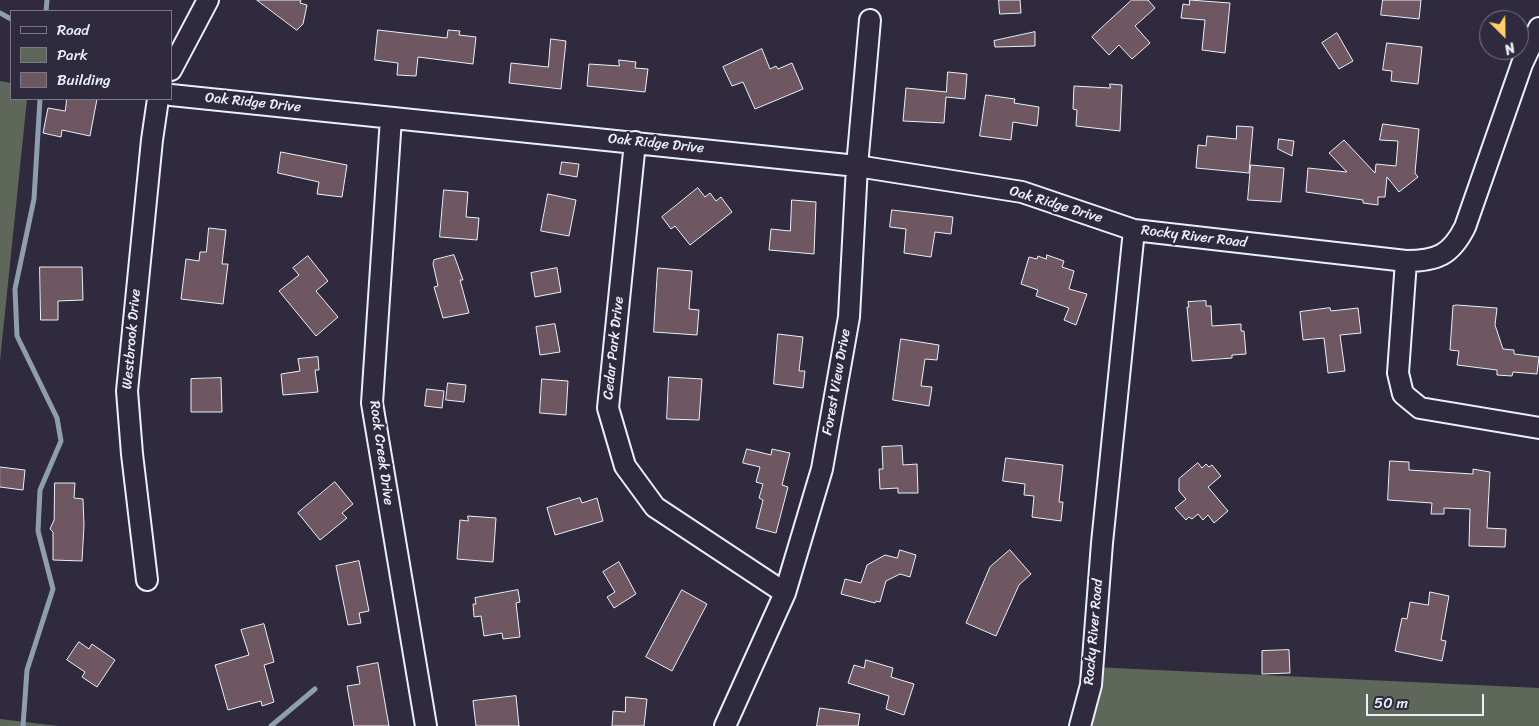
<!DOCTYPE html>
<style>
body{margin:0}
#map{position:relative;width:1539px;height:726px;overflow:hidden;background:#2f2a3d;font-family:Sriracha,sans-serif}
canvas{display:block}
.legend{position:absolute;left:10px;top:10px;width:162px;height:90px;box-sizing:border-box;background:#2f2a3d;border:1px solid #797a88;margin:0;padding:6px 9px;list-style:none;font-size:15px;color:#e8f1f8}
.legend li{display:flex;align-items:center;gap:10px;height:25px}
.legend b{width:25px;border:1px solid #797a88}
.north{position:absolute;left:1479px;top:10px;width:50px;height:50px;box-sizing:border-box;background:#2f2a3d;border:1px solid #797a88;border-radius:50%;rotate:157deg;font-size:14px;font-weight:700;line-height:20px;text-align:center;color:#e8f1f8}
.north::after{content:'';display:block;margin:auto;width:18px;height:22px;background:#ffd166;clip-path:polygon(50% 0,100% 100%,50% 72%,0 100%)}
.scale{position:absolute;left:1366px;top:694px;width:118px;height:22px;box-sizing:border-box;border:2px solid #e8f1f8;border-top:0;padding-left:6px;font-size:15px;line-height:18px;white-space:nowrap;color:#e8f1f8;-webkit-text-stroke:4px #2f2a3d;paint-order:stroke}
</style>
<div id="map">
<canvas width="1539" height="726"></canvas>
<ul class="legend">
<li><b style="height:6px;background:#2f2a3d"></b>Road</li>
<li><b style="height:14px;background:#5f675b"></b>Park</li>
<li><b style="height:14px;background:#6e5760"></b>Building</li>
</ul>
<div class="north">N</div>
<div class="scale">50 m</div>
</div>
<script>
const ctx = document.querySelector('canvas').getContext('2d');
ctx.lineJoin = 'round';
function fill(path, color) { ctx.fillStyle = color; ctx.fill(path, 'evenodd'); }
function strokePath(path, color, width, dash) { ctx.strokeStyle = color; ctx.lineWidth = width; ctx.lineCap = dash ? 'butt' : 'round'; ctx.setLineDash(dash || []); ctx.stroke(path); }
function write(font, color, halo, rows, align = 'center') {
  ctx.font = font + ' Sriracha,sans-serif'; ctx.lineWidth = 5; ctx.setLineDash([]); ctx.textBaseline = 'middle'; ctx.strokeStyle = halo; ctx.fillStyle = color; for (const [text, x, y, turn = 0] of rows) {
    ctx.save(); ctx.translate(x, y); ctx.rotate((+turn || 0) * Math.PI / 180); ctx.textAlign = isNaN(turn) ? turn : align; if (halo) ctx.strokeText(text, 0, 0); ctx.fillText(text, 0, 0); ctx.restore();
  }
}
const green = new Path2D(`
 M0 81 11 83V99H27L0 361Z
 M1093 667 1539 688V726H1078Z
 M0 719 59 726H0Z`);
const stream = new Path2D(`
 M46 11 47 0
 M0 13 11 19
 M23 726 27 670 53 589 38 531 40 490 61 441 57 418 17 336 15 289 34 199 40 99
 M271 726 315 689`);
const building = new Path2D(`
 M257 0H301L300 3 307 5 303 24 297 30Z
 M999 0H1020L1021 13 1000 14Z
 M1132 0H1148L1155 8 1135 26 1150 43 1132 59 1119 45 1109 55 1092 37Z
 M1190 0 1230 3 1225 53 1202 50 1205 20 1181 18 1183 4 1189 5Z
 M1383 0H1421L1419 19 1381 15Z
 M378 30 447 38 448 30 460 31 459 35 476 37 473 64 418 57 416 76 397 75 398 63 375 60Z
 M1035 32V46L995 47 994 41Z
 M1337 33 1353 61 1339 69 1322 43Z
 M551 39 566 41 561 89 509 83 511 63 548 67Z
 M1387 43 1422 47 1418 84 1391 81 1392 71 1383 70Z
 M762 49 770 69 776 66 778 69 792 63 803 89 755 109 743 82 732 86 723 67Z
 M619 60 636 62 635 68 648 69 645 92 587 86 589 64 619 66Z
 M948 72 967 74 965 99 946 97 944 123 903 121 906 88 946 92Z
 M1110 84 1122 85 1120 131 1076 126 1077 110 1073 109 1074 86 1110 88Z
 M986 95 1015 99 1014 103 1039 107 1037 126 1013 122 1011 140 980 136Z
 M67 99H97L90 136 62 130 61 137 43 133 48 108 65 111Z
 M1383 124 1419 129 1415 173 1418 177 1399 192 1387 177 1385 197H1378V205L1363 203V200L1306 192 1308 168 1347 172 1329 153 1344 140 1375 173 1376 164 1396 166 1398 141 1380 140Z
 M1237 126 1253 127 1249 173 1196 168 1198 145 1206 146 1207 136 1236 139Z
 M1279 139 1294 141 1292 156 1278 149Z
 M281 152 347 165 342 197 317 194 319 182 278 173Z
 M562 162 579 164 577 177 560 174Z
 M1251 165 1284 168 1281 202 1248 200Z
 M698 188 705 197 710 193 716 201 721 197 732 212 690 245 675 226 671 229 662 217Z
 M444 190 468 192 466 217 479 218 477 240 440 237Z
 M548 194 576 200 569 236 541 231Z
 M792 200 816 202 814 254 769 250 771 229 790 231Z
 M892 210 953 217 951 234 935 232 931 257 904 253 906 229 890 227Z
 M209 228 226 230 222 264H228L223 304 181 299 186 259 199 261 200 252H206Z
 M454 255 463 280H460L469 313 443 318 434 287 438 286 433 264 434 260Z
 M1047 255 1064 261 1062 267 1074 271 1069 289 1087 294 1076 325 1064 320 1069 308 1036 296 1038 290 1021 284 1029 257 1037 259 1038 256 1046 259Z
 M308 256 328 281 316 291 338 317 316 336 279 291 299 275 293 268Z
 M40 267H82L83 300 58 301V320H41Z
 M557 268 561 292 535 297 531 273Z
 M658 268 692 271 689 309 699 310 697 335 654 332Z
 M1206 301V306H1211L1212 326 1241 324V331H1244L1246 354 1232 355V358L1192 361 1187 307H1189L1188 302Z
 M1457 305 1497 308 1495 325 1503 349 1514 350V354L1539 357 1537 374 1513 372 1512 376 1497 375V370L1457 365 1459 351 1450 350 1453 306Z
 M1330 308 1331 311 1358 308 1361 333 1340 335 1345 371 1328 373 1324 338 1303 340 1300 312Z
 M555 324 560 352 540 355 536 327Z
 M778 334 803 337 799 371H805L803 388 774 384Z
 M901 339 939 345 937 360 925 359 921 386 932 387 929 406 893 400Z
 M318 357 319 370H315L318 392 283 395 281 374 300 371 298 359Z
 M669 377 702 379 699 420 667 419Z
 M221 378 222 412H191V379Z
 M542 379 568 381 566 415 540 413Z
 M448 383 466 385 464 402 446 400Z
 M427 389 444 391 442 408 425 406Z
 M902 446 903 465 917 464 918 493H898V488L880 489 879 469H883L882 447Z
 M747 449 771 455 772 449 790 453 782 485 788 487 776 533 756 528 763 500 759 498 763 484 756 482 760 467 743 463Z
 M1006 458 1063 465 1059 502H1063L1061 521 1032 517 1034 496 1024 495 1025 484 1003 481Z
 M1390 461 1409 462V470L1473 474V469L1490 472 1487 528 1506 529 1505 547 1469 546 1470 509 1444 508V514H1431L1432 503 1388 500Z
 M1198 463 1202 468 1206 464 1209 467 1212 465 1221 476 1208 487 1228 511 1214 523 1208 515 1203 520 1198 514 1192 519 1189 517 1186 520 1175 508 1186 499 1179 491V479Z
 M0 467 25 470 23 490 0 487Z
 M335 482 353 504 342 513 347 518 320 540 298 513Z
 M55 483H75L74 498 83 499 84 525 82 561 53 560V532L50 529 54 520Z
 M580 498 582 503 597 498 603 521 555 535 547 508Z
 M468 516 496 518 493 562 457 559 460 520 468 521Z
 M900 550 916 555 910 577 900 574 886 581 880 602 876 601 875 603 841 594 845 579 861 583 867 565 885 555 897 558Z
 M1010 550 1031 574 1019 585 996 636 966 623 990 567Z
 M359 561 369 611 359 613 361 623 348 625 336 566Z
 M619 562 636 594 614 608 607 597 615 592 603 572Z
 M518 590 520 602 516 603 520 637 503 639 502 633 484 636 481 616 474 617 473 604H476L475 598Z
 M682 590 707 604 672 671 646 657Z
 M1430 592 1449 596 1441 640 1446 641 1442 661 1395 651 1402 618 1407 619 1410 602 1428 605Z
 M264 624 274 662 264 665 274 702 262 706 261 701 228 710 215 665 249 655 241 630Z
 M79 642 89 649 92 644 115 660 97 687 82 677 85 672 67 660Z
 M1289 650 1290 673 1262 674V651Z
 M866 660 893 668 891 677 914 684 904 715 886 709 889 696 848 683 854 665 864 668Z
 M378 663 389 726H354L347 686 360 684 357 667Z
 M516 696 519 726H476L473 701Z
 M626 697 647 699 644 726H612L613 711 625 712Z
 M820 708 860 714 858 726H817Z`);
const minor = new Path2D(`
 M171 70 208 0
 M171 95 857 166 1022 192 1134 230 1406 261C1437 261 1451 255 1465 227L1522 64 1539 28
 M391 118 372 403 426 726
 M635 142 608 408 625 466 655 507 785 593
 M1406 261 1398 373 1403 394 1420 408 1539 428
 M147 580 132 454 127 391 152 140 158 99
 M725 726 785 593 822 469 849 317 857 166 870 20
 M1080 726 1091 685 1102 543 1134 230`);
const streetNames = [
 ["Oak Ridge Drive",253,103,6],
 ["Oak Ridge Drive",656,144,6],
 ["Oak Ridge Drive",1056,205,17],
 ["Rocky River Road",1194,237,7],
 ["Westbrook Drive",132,339,-85],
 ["Cedar Park Drive",614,348,-84],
 ["Forest View Drive",837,382,-80],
 ["Rock Creek Drive",381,453,82],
 ["Rocky River Road",1094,632,-85]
];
fill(green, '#5f675b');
strokePath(stream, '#8d9fae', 5);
fill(building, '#6e5760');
strokePath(building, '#e8f1f8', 1);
strokePath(minor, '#e8f1f8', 24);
strokePath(minor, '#2f2a3d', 20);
write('14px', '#e8f1f8', '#2f2a3d', streetNames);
</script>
